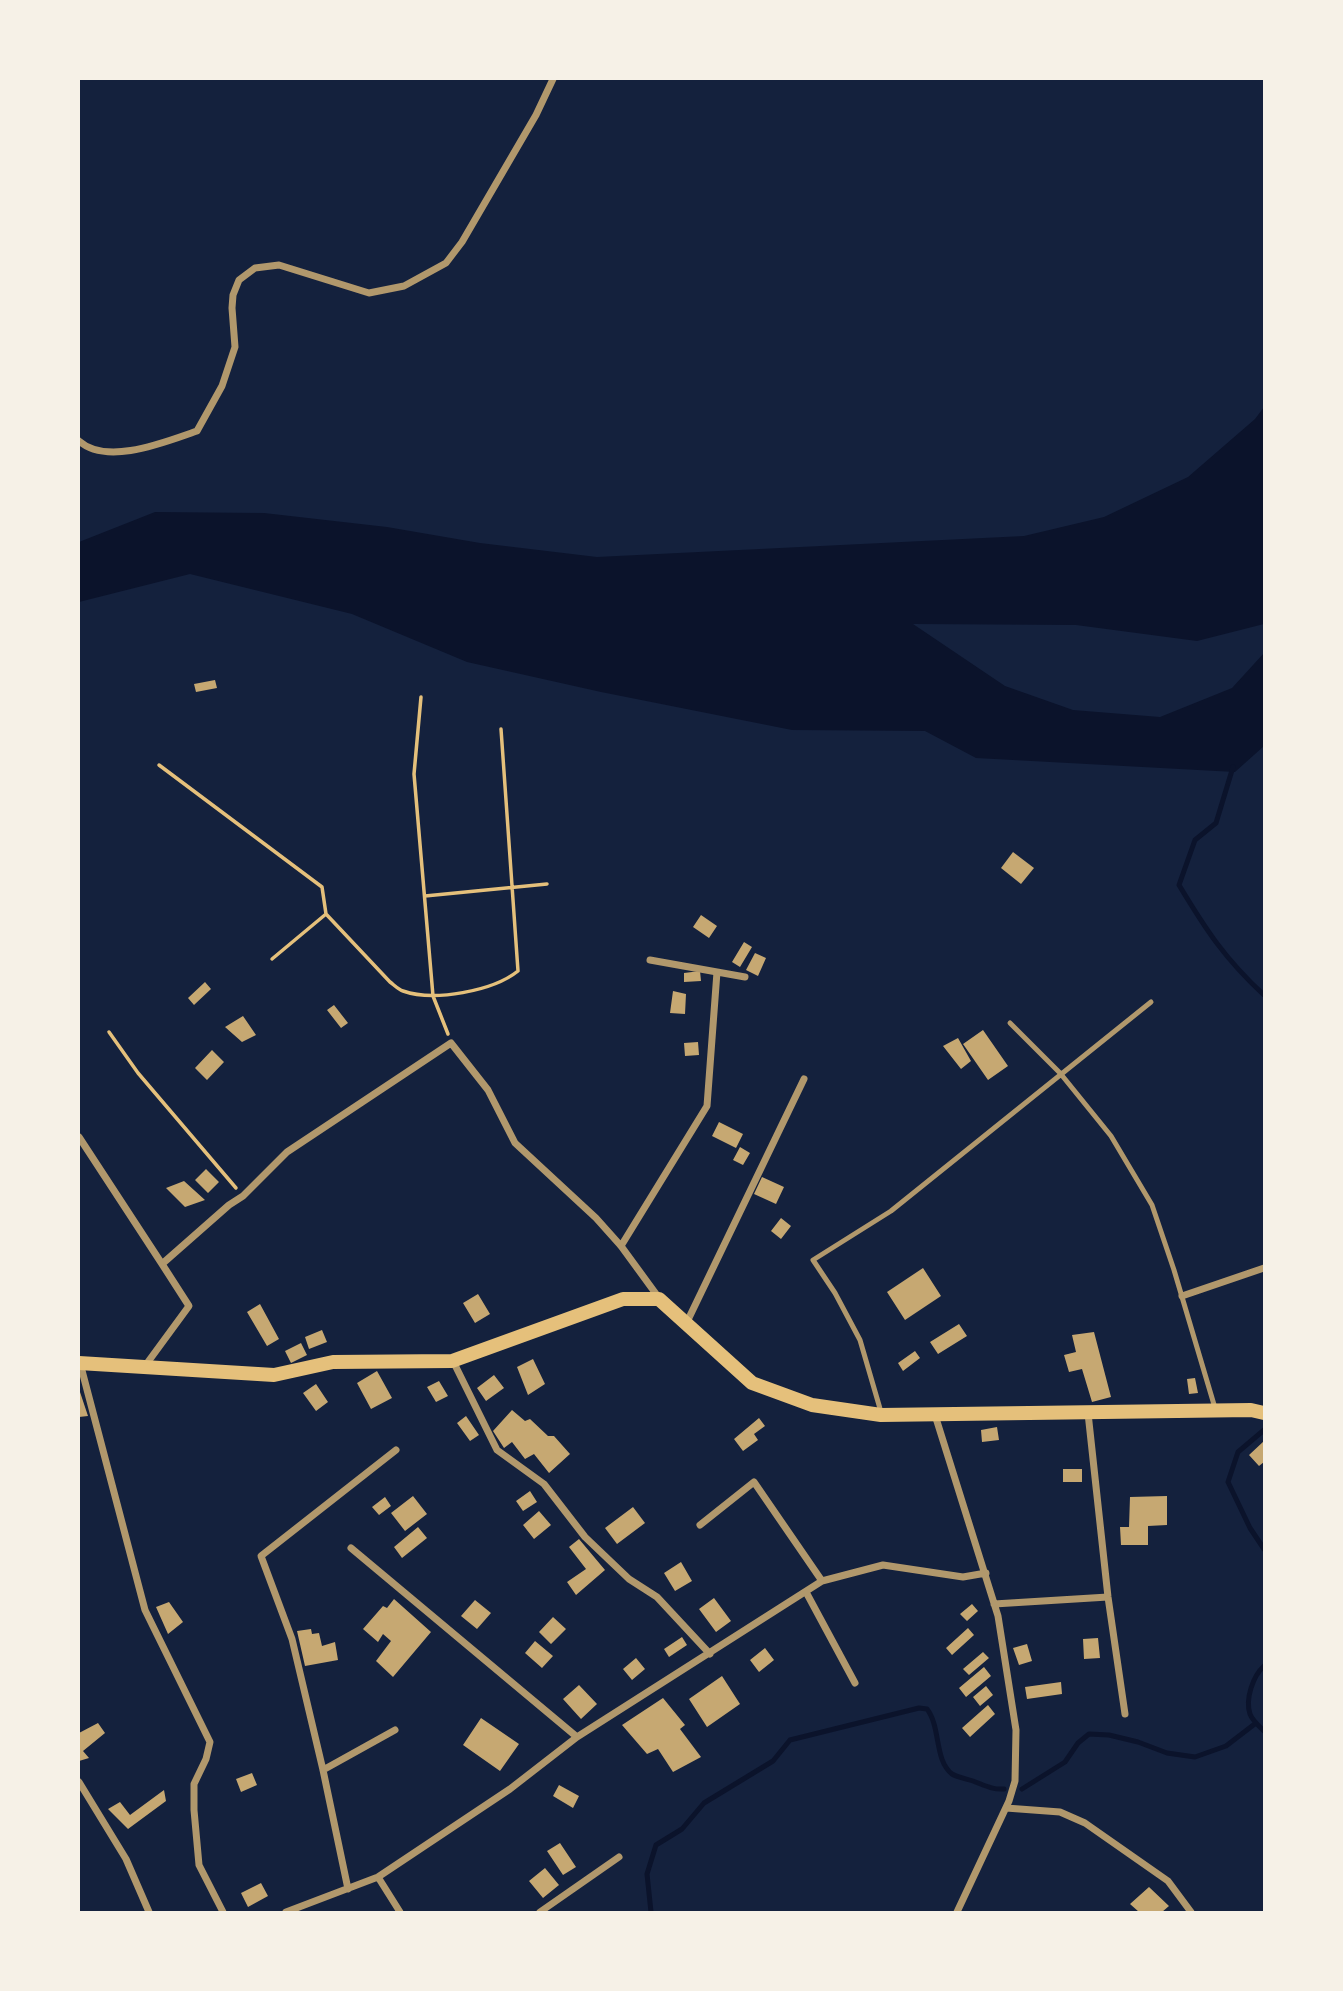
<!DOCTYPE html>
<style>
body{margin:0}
#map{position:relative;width:1343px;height:1991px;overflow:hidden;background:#14213d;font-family:"Nunito Sans",sans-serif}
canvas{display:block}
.frame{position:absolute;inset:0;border:80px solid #f6f1e7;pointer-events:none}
</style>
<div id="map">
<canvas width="1343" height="1991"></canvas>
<div class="frame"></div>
</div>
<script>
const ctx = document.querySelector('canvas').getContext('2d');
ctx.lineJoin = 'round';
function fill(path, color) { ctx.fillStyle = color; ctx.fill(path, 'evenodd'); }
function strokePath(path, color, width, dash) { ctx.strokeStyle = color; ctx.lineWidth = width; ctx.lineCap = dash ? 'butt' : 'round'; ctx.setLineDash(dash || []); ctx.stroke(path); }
const water = new Path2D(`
 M1264 407V624L1197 641 1076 625 913 624 1005 686 1073 710 1160 717 1232 688 1264 653V746L1235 772 976 758 925 731 792 730 601 692 467 662 352 614 190 574 79 602V542L155 512 264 513 387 527 480 543 597 557 1024 536 1104 517 1188 477 1255 419Z`);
const stream = new Path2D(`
 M1233 767 1216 823 1195 840 1179 885C1206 930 1225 959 1264 995
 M1264 1430 1238 1452 1228 1482 1250 1528 1264 1549
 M1264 1666C1253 1676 1245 1699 1250 1714 1252 1720 1259 1726 1264 1731
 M1022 1789 1065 1762 1078 1743 1089 1734 1109 1735 1138 1742 1167 1753 1195 1757 1226 1746 1256 1723
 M651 1912 647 1874 656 1845 682 1829 704 1803 773 1761 790 1740 919 1708 927 1709C941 1727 934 1760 952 1774 957 1777 967 1779 973 1781 984 1785 992 1790 1004 1789`);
const building = new Path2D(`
 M215 680 217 688 196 692 194 684Z
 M1013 852 1034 868 1021 884 1001 868Z
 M701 915 717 926 709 938 693 927Z
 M744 942 752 947 740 967 732 962Z
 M755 953 766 958 758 976 746 970Z
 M700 971 701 981 684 982V973Z
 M205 982 211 989 194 1005 188 998Z
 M673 991 686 994 685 1014 670 1013Z
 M334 1005 348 1023 341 1028 327 1010Z
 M243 1016 256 1035 242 1042 225 1027Z
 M983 1030 1008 1066 988 1080 963 1044Z
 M958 1038 971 1061 961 1069 943 1046Z
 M698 1042 699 1055 685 1056 684 1043Z
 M212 1050 224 1062 207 1080 195 1068Z
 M719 1122 743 1134 736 1148 712 1136Z
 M740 1147 750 1153 743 1165 733 1160Z
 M206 1169 219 1182 208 1193 195 1180Z
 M762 1177 784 1187 776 1204 754 1194Z
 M184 1181 205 1200 185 1207 166 1188Z
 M781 1218 791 1226 781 1239 771 1231Z
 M923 1268 941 1296 905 1320 887 1292Z
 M478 1294 490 1314 475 1323 463 1303Z
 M260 1304 279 1339 267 1346 247 1312Z
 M959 1324 967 1336 938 1354 930 1342Z
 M322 1330 327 1342 309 1349 305 1337Z
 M1094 1332 1111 1397 1092 1402 1082 1369 1069 1372 1064 1355 1076 1352 1072 1335Z
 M301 1343 307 1355 291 1363 285 1351Z
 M915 1351 920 1358 903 1371 898 1363Z
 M533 1359 545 1384 528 1395 517 1367Z
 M377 1371 392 1398 371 1409 357 1383Z
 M494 1375 504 1388 486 1401 477 1388Z
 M1195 1378 1198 1393 1189 1394 1187 1379Z
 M439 1381 448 1396 436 1402 427 1387Z
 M316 1384 328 1402 316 1411 303 1393Z
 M79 1389 88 1416 79 1417Z
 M512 1410 525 1421 530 1419 548 1436H554L570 1454 549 1473 534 1454 525 1459 512 1442 504 1448 493 1431Z
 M466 1416 479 1435 470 1441 457 1423Z
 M759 1418 765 1426 754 1434 758 1440 743 1451 734 1439Z
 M997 1427 999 1440 982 1442 981 1430Z
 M1264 1441V1462L1259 1466 1249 1455Z
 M1063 1469H1082V1482H1063Z
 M530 1491 537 1502 523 1511 516 1501Z
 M413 1496 427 1514 405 1531 391 1513Z
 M1167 1496V1525L1148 1526V1545H1121L1120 1527H1129L1130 1497Z
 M385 1497 391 1506 379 1515 372 1507Z
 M633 1507 645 1523 617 1544 605 1528Z
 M539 1511 551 1525 534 1539 523 1525Z
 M418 1527 427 1538 402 1558 394 1547Z
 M579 1539 605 1570 576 1595 567 1582 586 1569 569 1547Z
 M681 1562 692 1581 675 1591 664 1573Z
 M714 1598 731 1621 716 1632 699 1609Z
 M394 1599 431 1632 393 1677 376 1661 391 1641 383 1634 378 1642 363 1629 383 1606 387 1608Z
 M475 1600 491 1613 477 1629 461 1616Z
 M169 1602 183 1622 168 1634 156 1607Z
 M972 1604 978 1611 967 1621 960 1614Z
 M553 1617 566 1629 551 1644 539 1632Z
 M968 1628 974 1635 952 1655 946 1648Z
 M311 1629 312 1634 319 1633 322 1646 335 1642 338 1660 305 1666 297 1631Z
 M682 1637 687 1645 669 1657 664 1649Z
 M1098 1638 1100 1658 1084 1659 1083 1639Z
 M535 1641 553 1656 542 1668 525 1653Z
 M1027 1644 1032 1661 1019 1665 1013 1648Z
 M765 1648 774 1660 759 1672 750 1660Z
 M983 1652 989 1658 969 1675 963 1669Z
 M636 1658 645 1669 632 1680 623 1669Z
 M984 1667 991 1676 966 1697 959 1688Z
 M722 1676 740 1704 707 1727 689 1699Z
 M1061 1682 1062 1694 1027 1699 1025 1687Z
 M579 1685 597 1704 581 1719 563 1699Z
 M986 1686 993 1695 980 1706 973 1697Z
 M663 1698 685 1725 680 1729 701 1757 673 1772 658 1749 647 1754 622 1725Z
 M988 1705 995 1714 970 1737 962 1728Z
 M481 1718 519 1744 500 1771 463 1745Z
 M98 1723 105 1733 83 1751 89 1758 79 1761V1733Z
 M252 1773 257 1785 241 1792 236 1779Z
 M559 1785 579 1796 573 1808 553 1796Z
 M164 1790 166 1801 128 1829 108 1809 120 1802 130 1815Z
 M560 1843 576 1867 563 1875 547 1851Z
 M545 1868 559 1885 543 1898 529 1881Z
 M261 1883 268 1896 248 1907 241 1893Z
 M1149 1887 1169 1906 1162 1912H1139L1130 1904Z`);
const path = new Path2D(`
 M421 697 414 774 433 996 448 1034
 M159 765 322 887 326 914 390 982C394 985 399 990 403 991 434 1002 493 991 518 971L501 729
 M425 896 547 884
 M272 959 326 914
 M109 1032 138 1073 236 1188`);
const service = new Path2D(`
 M1010 1023 1060 1073 1111 1136 1152 1205 1174 1270 1215 1408
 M881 1412 860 1340 835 1293 813 1260 891 1211 1151 1002`);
const minor = new Path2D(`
 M79 441C107 466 165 442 197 431L222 386 235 347 232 308 233 295 239 280 255 268 279 265 369 293 404 286 446 263 462 242 536 115 553 79
 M650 960 745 977
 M79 1137 162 1264
 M621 1246 707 1106 717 972
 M1182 1296 1264 1268
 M686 1324 804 1079
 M453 1361 497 1450 544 1484 585 1537 629 1579 657 1597 710 1654
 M80 1363 145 1610 210 1742 206 1759 194 1784V1810L199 1865 223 1912
 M145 1366 189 1306 162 1264 229 1205 243 1196 287 1152 451 1043 488 1090 515 1143 596 1218 621 1246 659 1298
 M1088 1413 1108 1597 1125 1714
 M935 1415 998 1616 1016 1730 1015 1781 1009 1801 957 1912
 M700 1525 754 1482 822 1581
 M351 1548 577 1737
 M806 1592 855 1683
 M994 1604 1108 1597
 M323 1770 395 1730
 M79 1782 126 1859 149 1912
 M1006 1808 1060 1812 1085 1823 1168 1881 1191 1912
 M378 1877 400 1912
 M348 1889 323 1770 292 1639 261 1556 396 1450
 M286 1912 378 1877 510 1789 577 1737 822 1581 883 1565 963 1577 986 1573
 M540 1912 619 1857`);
const secondary = new Path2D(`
 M79 1363 274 1375 333 1362 452 1361 623 1299H659L752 1383 812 1405 881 1415 1251 1410 1264 1413`);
fill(water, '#0b132b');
strokePath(stream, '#0b132b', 5);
fill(building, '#c6a872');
strokePath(path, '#e5c07b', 3.5);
strokePath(service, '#b1986c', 5);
strokePath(minor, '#b1986c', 7);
strokePath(secondary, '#e5c07b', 14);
</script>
